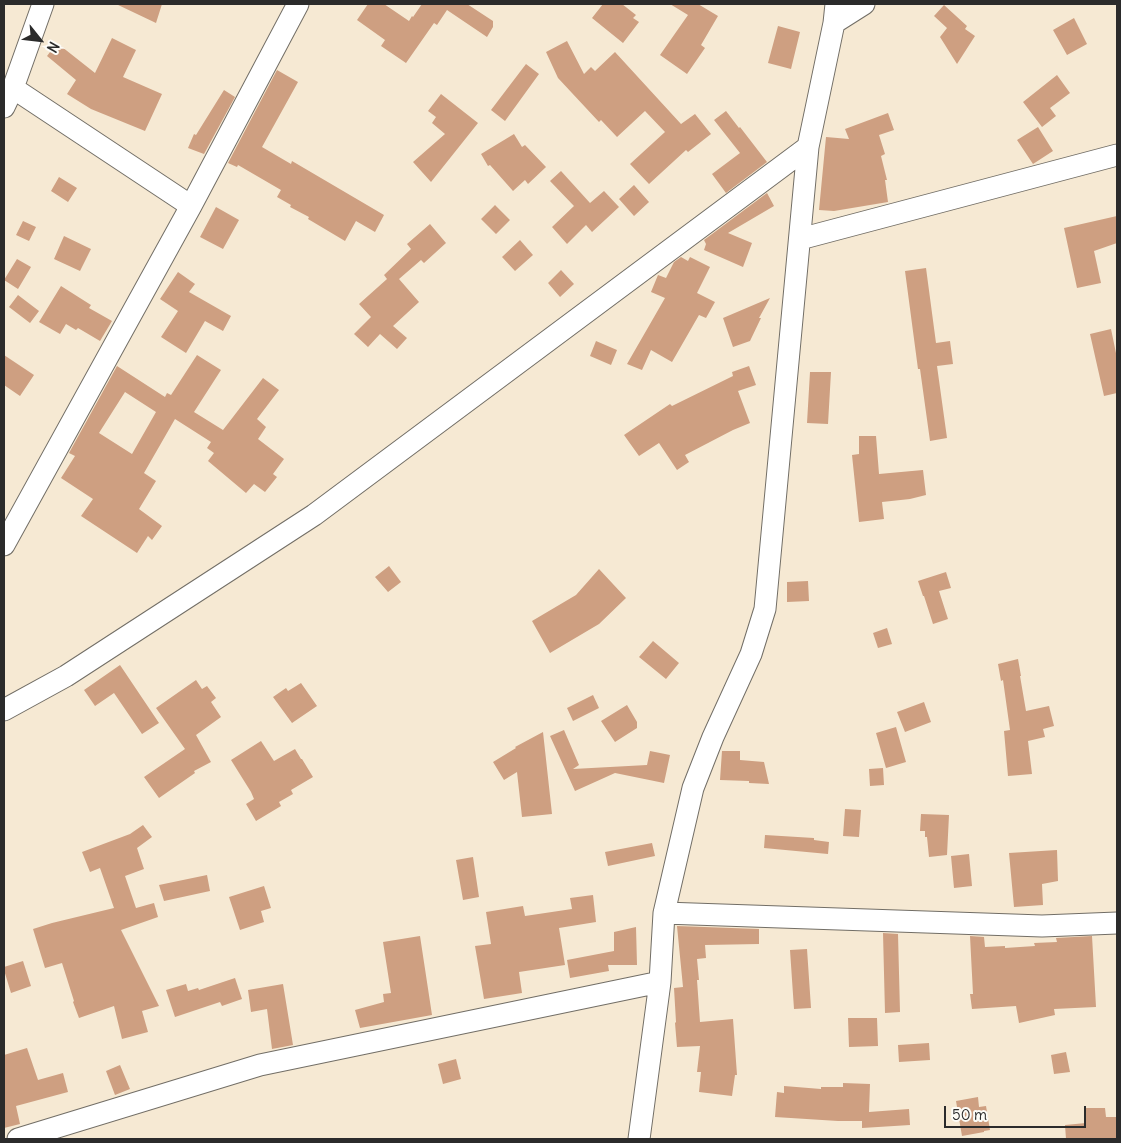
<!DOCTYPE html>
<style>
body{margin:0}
#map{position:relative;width:1121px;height:1143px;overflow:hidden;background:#f6e9d3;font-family:Delius,sans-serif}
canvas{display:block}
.frame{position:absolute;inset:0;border:5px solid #2b2b2b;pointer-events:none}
.north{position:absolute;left:15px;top:15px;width:50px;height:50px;-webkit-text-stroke:4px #fdfcf7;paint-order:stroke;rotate:119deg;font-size:14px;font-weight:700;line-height:20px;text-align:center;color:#2b2b2b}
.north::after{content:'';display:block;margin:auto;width:18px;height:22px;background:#2b2b2b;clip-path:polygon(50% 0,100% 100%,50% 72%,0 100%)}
.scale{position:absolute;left:944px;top:1106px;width:142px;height:22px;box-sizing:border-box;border:2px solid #2b2b2b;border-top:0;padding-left:6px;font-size:15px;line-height:18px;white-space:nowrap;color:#2b2b2b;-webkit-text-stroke:4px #fdfcf7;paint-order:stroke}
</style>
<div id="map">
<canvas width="1121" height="1143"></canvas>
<div class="frame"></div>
<div class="north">N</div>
<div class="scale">50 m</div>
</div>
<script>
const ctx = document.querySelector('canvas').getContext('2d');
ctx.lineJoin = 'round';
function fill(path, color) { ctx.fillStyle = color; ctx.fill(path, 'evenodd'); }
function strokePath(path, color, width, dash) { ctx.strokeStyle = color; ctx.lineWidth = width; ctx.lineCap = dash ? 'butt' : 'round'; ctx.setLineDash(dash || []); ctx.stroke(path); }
const building = new Path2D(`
 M116 4H162L156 23Z
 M368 4H384L409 21 412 16 413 17 422 4H467L493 21V27L487 37 447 10 437 25 434 23 406 63 381 46 385 40 357 20Z
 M603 4H622L636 15 633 18 639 22 623 43 592 18Z
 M670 4H698L718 16 701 45 705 48 687 74 660 55 688 15Z
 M944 5 967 26 965 29 975 36 957 64 940 37 947 28 934 16Z
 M1074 18 1087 44 1067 55 1053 30Z
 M778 26 800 32 791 69 768 63Z
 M112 38 136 50 123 77 162 94 145 131 91 109 67 94 76 80 47 56 57 43 95 73Z
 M567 41 584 74 591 67 595 71 615 52 681 124 695 114 711 134 688 152 686 150 649 184 630 164 665 132 645 111 617 137 601 120 599 122 558 78 546 52Z
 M526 64 539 74 505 121 491 110Z
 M277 70 298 82 262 147 291 164 292 161 384 215 375 232 356 221 345 241 308 219 309 217 290 207 291 205 277 197 281 190 238 165 237 167 228 163Z
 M1057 75 1070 93 1050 108 1056 116 1042 127 1023 102Z
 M224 90 235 97 204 154 188 148 194 134 196 135Z
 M441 94 478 123 431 182 413 162 445 134 432 123 436 117 428 111Z
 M726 111 739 128 740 127 767 162 726 193 712 174 740 153 714 120Z
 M888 113 894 130 879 135 885 154 881 156 887 180H885L888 202 834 211 819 210 826 137 849 139 845 129Z
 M1038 127 1053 151 1033 164 1017 140Z
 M514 134 522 147 525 145 546 167 528 184 525 180 513 191 490 165 488 166 481 154Z
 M561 171 590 203 604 191 619 207 592 232 586 225 567 244 552 227 574 206 550 181Z
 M59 177 77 188 68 202 51 191Z
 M634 185 649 202 634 216 619 199Z
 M767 193 774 206 728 233 752 243 743 267 704 250 706 244 704 240Z
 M495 205 510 220 496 234 481 219Z
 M216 207 239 220 223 249 200 237Z
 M1117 216V243L1094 251 1101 283 1077 288 1064 228Z
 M23 221 36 227 29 241 16 235Z
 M430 224 446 243 424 263 421 260 399 279 419 302 393 326 407 338 397 349 380 334 368 347 354 334 371 317 359 304 387 279 384 275 411 249 407 244Z
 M64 236 91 249 80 271 54 259Z
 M520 240 533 255 515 271 502 257Z
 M681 257 688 261 690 257 710 267 697 293 715 302 706 318 699 315 672 362 651 350 642 370 627 364 665 298 651 292 658 275 666 278 674 262Z
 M17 259 31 267 18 289 4 280Z
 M926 268 936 343 950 341 953 364 937 366 947 438 930 441 920 369H918L905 271Z
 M561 270 574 284 560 297 548 283Z
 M178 272 195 284 189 292 231 316 223 331 205 321 186 353 161 337 178 311 160 299Z
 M61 286 91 305 89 308 112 321 100 341 78 328 76 330 66 324 60 334 39 322Z
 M18 295 39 311 30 323 9 307Z
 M770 298 759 318H761L750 341 733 347 723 318Z
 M1111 329 1117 358V393L1104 396 1090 334Z
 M596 341 617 350 611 365 590 356Z
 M4 355 34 375 20 396 4 385Z
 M197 355 221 370 194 412 223 430 263 378 279 390 257 419 266 427 258 439 284 459 273 474 277 477 265 492 254 484 246 493 208 461 214 453 207 448 211 442 175 419 144 473 156 481 139 509 162 526 152 540 148 536 137 553 81 516 93 499 61 478 75 456 69 453 117 366 165 397 167 393 171 395ZM125 392 156 412 132 454 99 433Z
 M749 366 756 385 738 391 750 423 733 430 685 455 689 462 677 470 659 443 639 456 624 435 670 404 672 406 733 376 732 372Z
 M810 372H831L828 424 807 423Z
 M859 436H876L879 474 923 470 926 495 910 499 882 502 884 519 859 522 852 455 859 454Z
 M389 566 401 582 388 592 375 577Z
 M599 569 626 598 599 624 550 653 532 621 576 595Z
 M946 572 951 588 939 591 948 619 933 624 924 596H923L918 581Z
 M808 581 809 601 787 602V582Z
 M887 628 892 644 878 648 873 633Z
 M653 641 679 663 666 679 639 657Z
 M1018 659 1021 676H1020L1026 711 1049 706 1054 726 1043 729 1045 737 1028 741 1032 774 1008 776 1004 731 1010 730 1003 680 1001 681 998 664Z
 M120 665 159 723 142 734 114 693 95 706 84 690Z
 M196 680 202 689 207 686 216 698 211 702 221 717 196 735 211 762 194 771 195 773 159 798 144 777 185 749 156 708Z
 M301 683 317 706 292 723 273 697 286 688 288 691Z
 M593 695 599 708 573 721 567 708Z
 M924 702 931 722 905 732 897 712Z
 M627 705 637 722V728L615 742 601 721Z
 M896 727 906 762 886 768 876 733Z
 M564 730 579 765 573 769 647 765 650 751 670 755 664 783 615 773 575 791 550 736Z
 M543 732 552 814 522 817 517 772 504 780 493 762 516 748 515 747Z
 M261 741 274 761 295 749 301 759H302L313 777 291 790 293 794 279 802 281 806 256 821 246 804 254 799 251 792 231 760Z
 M722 751H740V760L764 762 769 784 749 783V781L720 780Z
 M883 768 884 785 870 786 869 769Z
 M845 809 861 810 859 837 843 836Z
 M921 814 949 815 947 855 929 857 927 837H925V831H920Z
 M143 825 152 837 137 848 144 869 125 876 136 908 154 903 158 917 121 930 159 1006 142 1011 148 1032 122 1039 114 1006 79 1018 73 1002 74 1001 62 963 45 968 33 929 52 923 114 908 100 868 90 872 82 852 130 834Z
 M765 835 814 838V840L829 842 828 854 764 848Z
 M652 843 655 856 608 866 605 852Z
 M1057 850 1058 881 1042 884 1043 905 1014 907 1009 853Z
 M969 854 972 886 954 888 951 856Z
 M473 857 479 897 463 900 456 860Z
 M207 875 210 891 164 901 159 885Z
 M264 886 271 908 261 911 264 922 240 930 229 897Z
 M593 895 596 922 559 928 565 965 519 972 522 993 484 999 475 946 491 944 486 912 523 906 525 916 572 909 570 898Z
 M677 926 759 929V944L705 945 706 958 697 959 699 980H697L700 1022 733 1019 737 1075H735L732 1096 699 1092 701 1072H697L700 1046 677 1047 675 1023 676 1022 674 988 683 987Z
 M636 927 637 965H608L609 971 570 978 567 960 614 951V932Z
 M883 933 898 934 900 1012 885 1013Z
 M420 936 432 1015 360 1028 355 1010 384 1002 383 994 391 993 383 942Z
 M970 936 984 937 985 947 1005 946V948L1035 946 1034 943 1057 942 1056 938 1092 936 1096 1007 1054 1009 1055 1015 1019 1023 1016 1006 972 1009 970 994H973Z
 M807 949 811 1008 794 1009 790 950Z
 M23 961 31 986 11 993 4 970V967Z
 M235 978 242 999 222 1006 220 1002 175 1017 166 990 186 984 188 991 198 988 199 990Z
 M283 984 293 1045 272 1049 267 1009 251 1012 248 990Z
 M848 1018H877L878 1046 849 1047Z
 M929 1043 930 1060 899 1062 898 1045Z
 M27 1048 38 1080 63 1073 68 1092 16 1106 20 1124 4 1128V1055Z
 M1066 1052 1070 1072 1054 1074 1051 1055Z
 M456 1059 461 1079 443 1084 438 1064Z
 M120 1065 130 1089 115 1095 106 1071Z
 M843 1083 870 1084 869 1112 909 1109 910 1125 862 1128V1121H838L775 1117 777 1092 784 1093V1086L821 1089V1087H843Z
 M978 1097 979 1107 986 1106 990 1130 984 1131V1132L962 1136 956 1101Z
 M1085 1108H1105L1106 1117H1117V1139H1066L1065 1125 1086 1123Z`);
const street = new Path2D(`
 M834 23 864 4
 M13 88 191 206
 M4 107 13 88 43 4
 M800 239 1117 155
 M4 545 191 206 298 4
 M4 710 66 676 314 515 808 147
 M664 913 1042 926 1117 923
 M18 1139 260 1065 660 982
 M639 1139 660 982 664 913 693 788 713 737 751 654 765 609 808 147 834 23 836 4`);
fill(building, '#ce9f81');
strokePath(street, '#726e66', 23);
strokePath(street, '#fff', 21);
</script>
